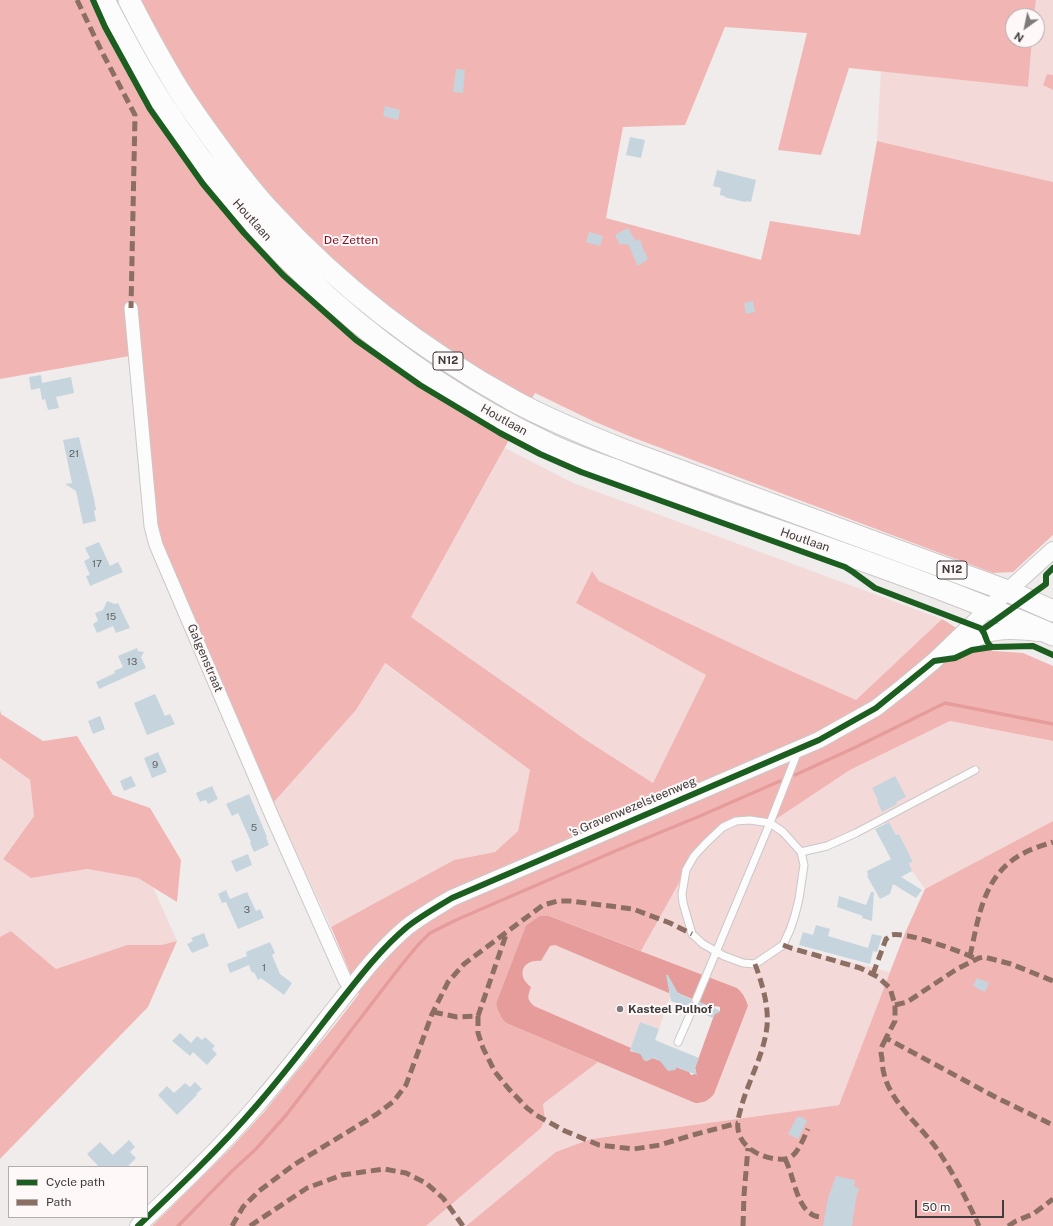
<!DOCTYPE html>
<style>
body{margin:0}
#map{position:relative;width:1053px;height:1226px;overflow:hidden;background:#f0ecec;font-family:"Public Sans",sans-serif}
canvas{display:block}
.legend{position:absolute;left:8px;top:1166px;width:140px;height:52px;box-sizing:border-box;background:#fef8f8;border:1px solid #b1adad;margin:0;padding:5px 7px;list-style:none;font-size:12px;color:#3e3c3c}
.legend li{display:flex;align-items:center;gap:8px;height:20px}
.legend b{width:20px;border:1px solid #b1adad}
.north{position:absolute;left:1005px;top:8px;width:40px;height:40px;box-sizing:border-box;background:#fef8f8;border:1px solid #b1adad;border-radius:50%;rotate:213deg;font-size:11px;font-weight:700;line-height:16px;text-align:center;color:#3e3c3c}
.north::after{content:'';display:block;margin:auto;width:14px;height:18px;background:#7c7a7a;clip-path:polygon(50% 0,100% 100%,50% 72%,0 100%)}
.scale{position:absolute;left:915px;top:1200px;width:89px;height:18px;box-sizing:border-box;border:2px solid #3e3c3c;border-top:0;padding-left:5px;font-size:12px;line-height:14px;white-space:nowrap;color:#3e3c3c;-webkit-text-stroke:3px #fef8f8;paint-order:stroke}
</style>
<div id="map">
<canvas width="1053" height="1226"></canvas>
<ul class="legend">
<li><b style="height:5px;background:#1b5e20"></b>Cycle path</li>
<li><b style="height:5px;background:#8d6e63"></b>Path</li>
</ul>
<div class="north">N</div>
<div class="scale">50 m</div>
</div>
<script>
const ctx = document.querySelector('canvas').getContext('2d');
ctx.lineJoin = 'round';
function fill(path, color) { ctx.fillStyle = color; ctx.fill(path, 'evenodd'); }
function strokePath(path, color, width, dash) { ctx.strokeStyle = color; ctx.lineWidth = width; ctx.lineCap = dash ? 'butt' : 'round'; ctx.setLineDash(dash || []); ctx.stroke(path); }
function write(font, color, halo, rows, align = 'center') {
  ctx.font = font + ' "Public Sans",sans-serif'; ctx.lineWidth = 4; ctx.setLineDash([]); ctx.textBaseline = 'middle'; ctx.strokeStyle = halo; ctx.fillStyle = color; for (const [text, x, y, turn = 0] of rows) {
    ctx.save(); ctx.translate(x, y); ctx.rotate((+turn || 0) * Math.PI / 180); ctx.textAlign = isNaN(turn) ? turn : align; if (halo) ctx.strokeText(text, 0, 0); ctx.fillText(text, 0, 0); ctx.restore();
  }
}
const green = new Path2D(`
 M1036 0H1053V75L1047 74 1043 85 1053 90V182L877 141 881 71 1028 87 1032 40H1037V16H1034Z
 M505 448 573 483 942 619 856 700 769 661 599 581 592 571 576 603 706 675 653 783 586 740 411 617Z
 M384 663 530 770 518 831 495 852 454 860 331 927 273 803 356 710Z
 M950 721 1053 741V821L925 889 912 871 909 863 913 862 899 834 896 835 889 822 885 824 882 819 856 833 802 852 799 899 783 945 890 972 839 1105 591 1139 499 1199 466 1226H426L471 1187 545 1119 543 1104 598 1062 695 1103C704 1103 708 1101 714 1094L748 1007 746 999 737 988 641 951 694 856 706 843 736 821 770 822 850 770Z
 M0 758 30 780 34 816 3 858 31 878 87 869 138 878 153 887 177 941 161 945H127L56 969 11 931 0 937Z
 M555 945 671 994 659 1029 640 1022 631 1048 533 1006C527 1000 528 994 526 985 525 982 523 979 522 976 520 964 532 960 541 961L550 946Z`);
const forest = new Path2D(`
 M0 0H1036L1034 16H1013V40H1032L1028 87 849 68 821 155 778 150 807 33 725 27 685 125 623 127 606 218 761 260 770 221 860 235 877 141 1053 182V535L1013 572 993 573 629 436 593 421 535 393 411 617 586 740 653 783 706 675 576 603 592 571 599 581 769 661 856 700 942 619 993 651 1023 653 1053 666V741L950 721 850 770 770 823 750 820 723 827 694 856 641 951 549 916 532 921 526 925 496 1003 500 1015 506 1023 598 1062 543 1104 545 1119 541 1128 426 1226H152L230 1149 264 1112 335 1025 359 994 331 927 454 860 495 852 518 831 530 770 385 663 356 710 273 803 163 547 157 525 141 354 0 379Z
 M1047 74 1053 75V90L1043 85Z
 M0 710 1 714 43 741 77 736 113 795 150 808 181 860 177 902 138 878 87 869 31 878 3 859 34 816 30 780 0 758Z
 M1053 821V1226H466L556 1152 591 1139 839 1105 905 933 925 889Z
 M11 931 56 969 127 945H161L177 941 148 1007 0 1159V937Z`);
const water = new Path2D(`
 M540 916H549L737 988C743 993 746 999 748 1006L714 1094C708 1101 704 1103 695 1103L506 1023C500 1017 498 1011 496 1003L526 925ZM555 945 671 994 669 993 670 988 676 992 713 1008 715 1006 720 1007V1011L715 1013 713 1018 695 1068 696 1071 695 1074 691 1075 689 1072 676 1067 675 1070H668L664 1062 652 1058 649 1060 646 1061 643 1059 642 1054 630 1051 631 1048 534 1006C526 999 528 996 531 987 516 976 522 959 541 961L550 946Z`);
const stream = new Path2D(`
 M795 775 854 748 945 703 1053 724
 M178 1226 232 1171 256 1149 287 1114 399 968 418 945 430 933 456 920 620 849 700 816 780 781`);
const building = new Path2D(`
 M456 69 465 70 463 93 453 92Z
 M385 106 400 110 398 120 383 116Z
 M630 137 645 140 641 158 626 155Z
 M717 170 756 180 751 202 746 201 745 202 724 197 725 196 720 195 721 188 713 186Z
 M628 228 635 240 632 242 640 239 643 249 648 259 638 266 628 244 625 245 624 243 620 245 615 235Z
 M589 232 603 236 600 246 586 242Z
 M753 301 755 312 746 314 744 303Z
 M41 375 42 383 71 377 74 393 56 397 59 408 48 410 45 399 42 400 40 388 31 390 29 377Z
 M79 437 94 499 96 510 94 511 96 521 83 524 76 491 65 484 72 483 63 440Z
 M99 542 110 566 118 562 123 572 90 586 86 576 90 575 84 561 90 558 85 548Z
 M107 601 115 604 118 603 130 628 116 633 113 626 97 633 93 624 98 621 95 613 103 610Z
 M137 648 138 651 144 652 141 657 146 668 99 689 96 682 115 673 114 671 123 667 118 656Z
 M155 694 165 716 170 714 175 724 147 735 134 703Z
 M100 716 105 729 93 734 88 721Z
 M158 752 167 772 152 778 144 758Z
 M131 776 136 786 124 791 120 781Z
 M895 776 906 797 896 802 897 804 882 812 877 801 878 800 872 788Z
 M212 786 218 799 208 804 206 800 200 802 196 793Z
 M249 794 267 837H266L269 845 254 852 250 843 251 842 238 813 232 816 226 804Z
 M889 822 896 835 899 834 913 862 909 863 912 871 901 877 922 890 916 898 893 884 890 894 880 899 867 876 868 875 867 871 891 859 875 829Z
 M248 854 252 865 236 872 231 861Z
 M226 890 230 899 247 892 256 911 260 909 264 918 238 929 226 902 222 903 218 894Z
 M871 892H874L872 921 862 918 863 916 837 907 839 896 866 905Z
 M816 925 830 929 828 936 868 948 872 934 882 936 877 952 873 951 870 964 799 945 803 932 813 935Z
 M204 933 209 946 192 953 187 944 193 941 191 938Z
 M270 942 275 953 272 955 280 974 292 983 284 995 261 978 258 980 254 972 252 973 249 965 230 973 227 964 247 956 246 952Z
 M666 975H668L678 993 691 999 692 1003 694 1004 697 1005 700 1002 721 1011 714 1015 713 1018 697 1011 696 1007 694 1005H691L688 1007 671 1001Z
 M977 978 989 983 985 992 973 986Z
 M640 1022 659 1029 655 1040 699 1058 695 1068 697 1075 676 1067 675 1070 668 1071 660 1061 653 1058 645 1061 640 1054 630 1050Z
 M180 1033 191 1043 197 1036 202 1040 205 1037 215 1046 212 1049 217 1054 207 1065 193 1052 190 1056 172 1041Z
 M195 1082 202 1089 196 1094 197 1095 177 1115 158 1095 167 1086 174 1093 185 1083 190 1087Z
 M797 1117H802L807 1121 798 1139 788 1134Z
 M129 1140 135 1147 130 1152 136 1158 127 1167H99L87 1154 100 1142 113 1155Z
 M836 1176 855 1180 854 1187 859 1188 856 1198 852 1226H823L828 1198Z`);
const service = new Path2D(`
 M750 820 770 823 783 832 801 852 804 865 799 899 795 915 790 930 783 945 755 964 743 963 724 956 703 944 692 934 683 903 682 894 686 870 694 856 706 843 723 827 736 821Z
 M801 852 827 846 856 833 975 770
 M696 1000 770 823 798 751
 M678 1042 692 1010`);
const minor = new Path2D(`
 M131 308 151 526 156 545 272 816 345 980 351 988`);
const tertiary = new Path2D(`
 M953 651C963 645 973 639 984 635 1001 629 1020 631 1038 633
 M138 1226C179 1187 220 1148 257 1105 281 1077 304 1048 327 1018 352 987 376 953 407 927 421 916 437 907 452 898L819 740 876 708 904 686 934 661 990 607 1053 550`);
const primary = new Path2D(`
 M104 0C122 35 141 70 162 103 256 249 392 370 549 444 570 454 592 462 615 470 650 484 685 497 720 510 832 550 944 587 1053 635
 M129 0C143 28 158 55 174 82 192 112 214 141 235 169 247 184 259 200 273 214 342 289 424 351 514 401 549 420 586 435 624 450L1008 591 1053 611`);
const quiet = new Path2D(`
 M77 0 102 52 135 115 131 308
 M783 945 791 948 860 968 878 977 890 988 895 1005V1021L886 1038 997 1098 1053 1125
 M970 956C979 916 983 874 1024 853 1033 848 1044 845 1053 842
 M755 964C762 983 769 1006 767 1026 764 1055 748 1081 741 1108 739 1115 737 1122 738 1129 739 1139 747 1148 755 1152 763 1157 775 1160 785 1159 797 1158 803 1139 808 1129
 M873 974 886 939C886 939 891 936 891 935 905 931 960 951 974 958
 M895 1005 907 1002 957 969 979 958 984 957 1011 964 1053 981
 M433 1012 457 1017 478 1016 507 932
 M478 1016V1033L483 1048 495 1072 508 1088 527 1108 536 1115 565 1131 599 1145 634 1149 660 1145 689 1136 738 1123
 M886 1038C885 1041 882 1045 881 1049 881 1052 881 1055 882 1058 882 1100 921 1123 941 1155 956 1178 968 1202 979 1226
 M785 1159C793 1173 796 1204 810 1213 813 1216 818 1217 822 1217
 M232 1226 243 1207 259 1191 295 1164 377 1114 394 1101 406 1085 432 1014 448 982 464 964 543 905 558 901H570L633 909 670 923 692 934
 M250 1226 307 1188 342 1175 384 1169 406 1173 426 1183 443 1198 463 1226
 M743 1226 744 1195 748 1148
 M1008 1226 1016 1221 1033 1214 1053 1199`);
const cycleway = new Path2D(`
 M93 0 105 27 150 109 203 184 244 233 283 275 356 340 420 385 500 433 540 454 581 472 845 567 853 572 875 588 980 628 982 630
 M1053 568 1046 575V584L982 630C987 636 985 643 992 647L1033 646 1053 655
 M138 1226C179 1187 220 1148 257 1105 281 1077 304 1048 327 1018 352 987 376 953 407 927 421 916 437 907 452 898L819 740 876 708 934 661 955 658 972 650 992 647`);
const markers = [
 [620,1009,4,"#7c7a7a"]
];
const numberNames = [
 ["21",74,454],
 ["17",97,564],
 ["15",111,617],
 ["13",132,662],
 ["9",155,765],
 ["5",254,828],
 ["3",247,910],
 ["1",264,968]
];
const shields = [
 [448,361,30],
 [952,570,30]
];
const shieldNames = [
 ["N12",448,361],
 ["N12",952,570]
];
const streetNames = [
 ["Houtlaan",252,220,48],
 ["Houtlaan",504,420,29],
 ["Houtlaan",805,540,19],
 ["Galgenstraat",205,658,67],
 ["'s Gravenwezelsteenweg",633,807,-23]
];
const parkNames = [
 ["De Zetten",351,240]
];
const poiNames = [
 ["Kasteel Pulhof",628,1009]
];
fill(green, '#f3d9d8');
fill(forest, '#f1b6b4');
fill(water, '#e59c9a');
strokePath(stream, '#e59c9a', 3.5);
fill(building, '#c6d5dd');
strokePath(service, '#cbc8c7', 9);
strokePath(minor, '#cbc8c7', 15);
strokePath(tertiary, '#cbc8c7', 18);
strokePath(primary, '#cbc8c7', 23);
strokePath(service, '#fdfcfc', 7);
strokePath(minor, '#fdfcfc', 13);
strokePath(tertiary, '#fdfcfc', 16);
strokePath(primary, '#fdfcfc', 21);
strokePath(quiet, '#8d6e63', 5, [10, 5]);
strokePath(cycleway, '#1b5e20', 6);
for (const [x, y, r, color] of markers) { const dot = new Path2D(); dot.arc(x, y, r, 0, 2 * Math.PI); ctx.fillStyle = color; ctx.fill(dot); strokePath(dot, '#fef8f8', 1.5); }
write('10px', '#606264', null, numberNames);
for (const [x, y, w] of shields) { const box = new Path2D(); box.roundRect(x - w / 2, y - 9, w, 18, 3); ctx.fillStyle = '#fef8f8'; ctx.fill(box); strokePath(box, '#3e3c3c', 1); }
write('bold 11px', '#3e3c3c', null, shieldNames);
write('12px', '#3e3c3c', '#fef8f8', streetNames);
write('12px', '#8b0b1e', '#fef8f8', parkNames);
write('bold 12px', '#3e3c3c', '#fef8f8', poiNames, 'left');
</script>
